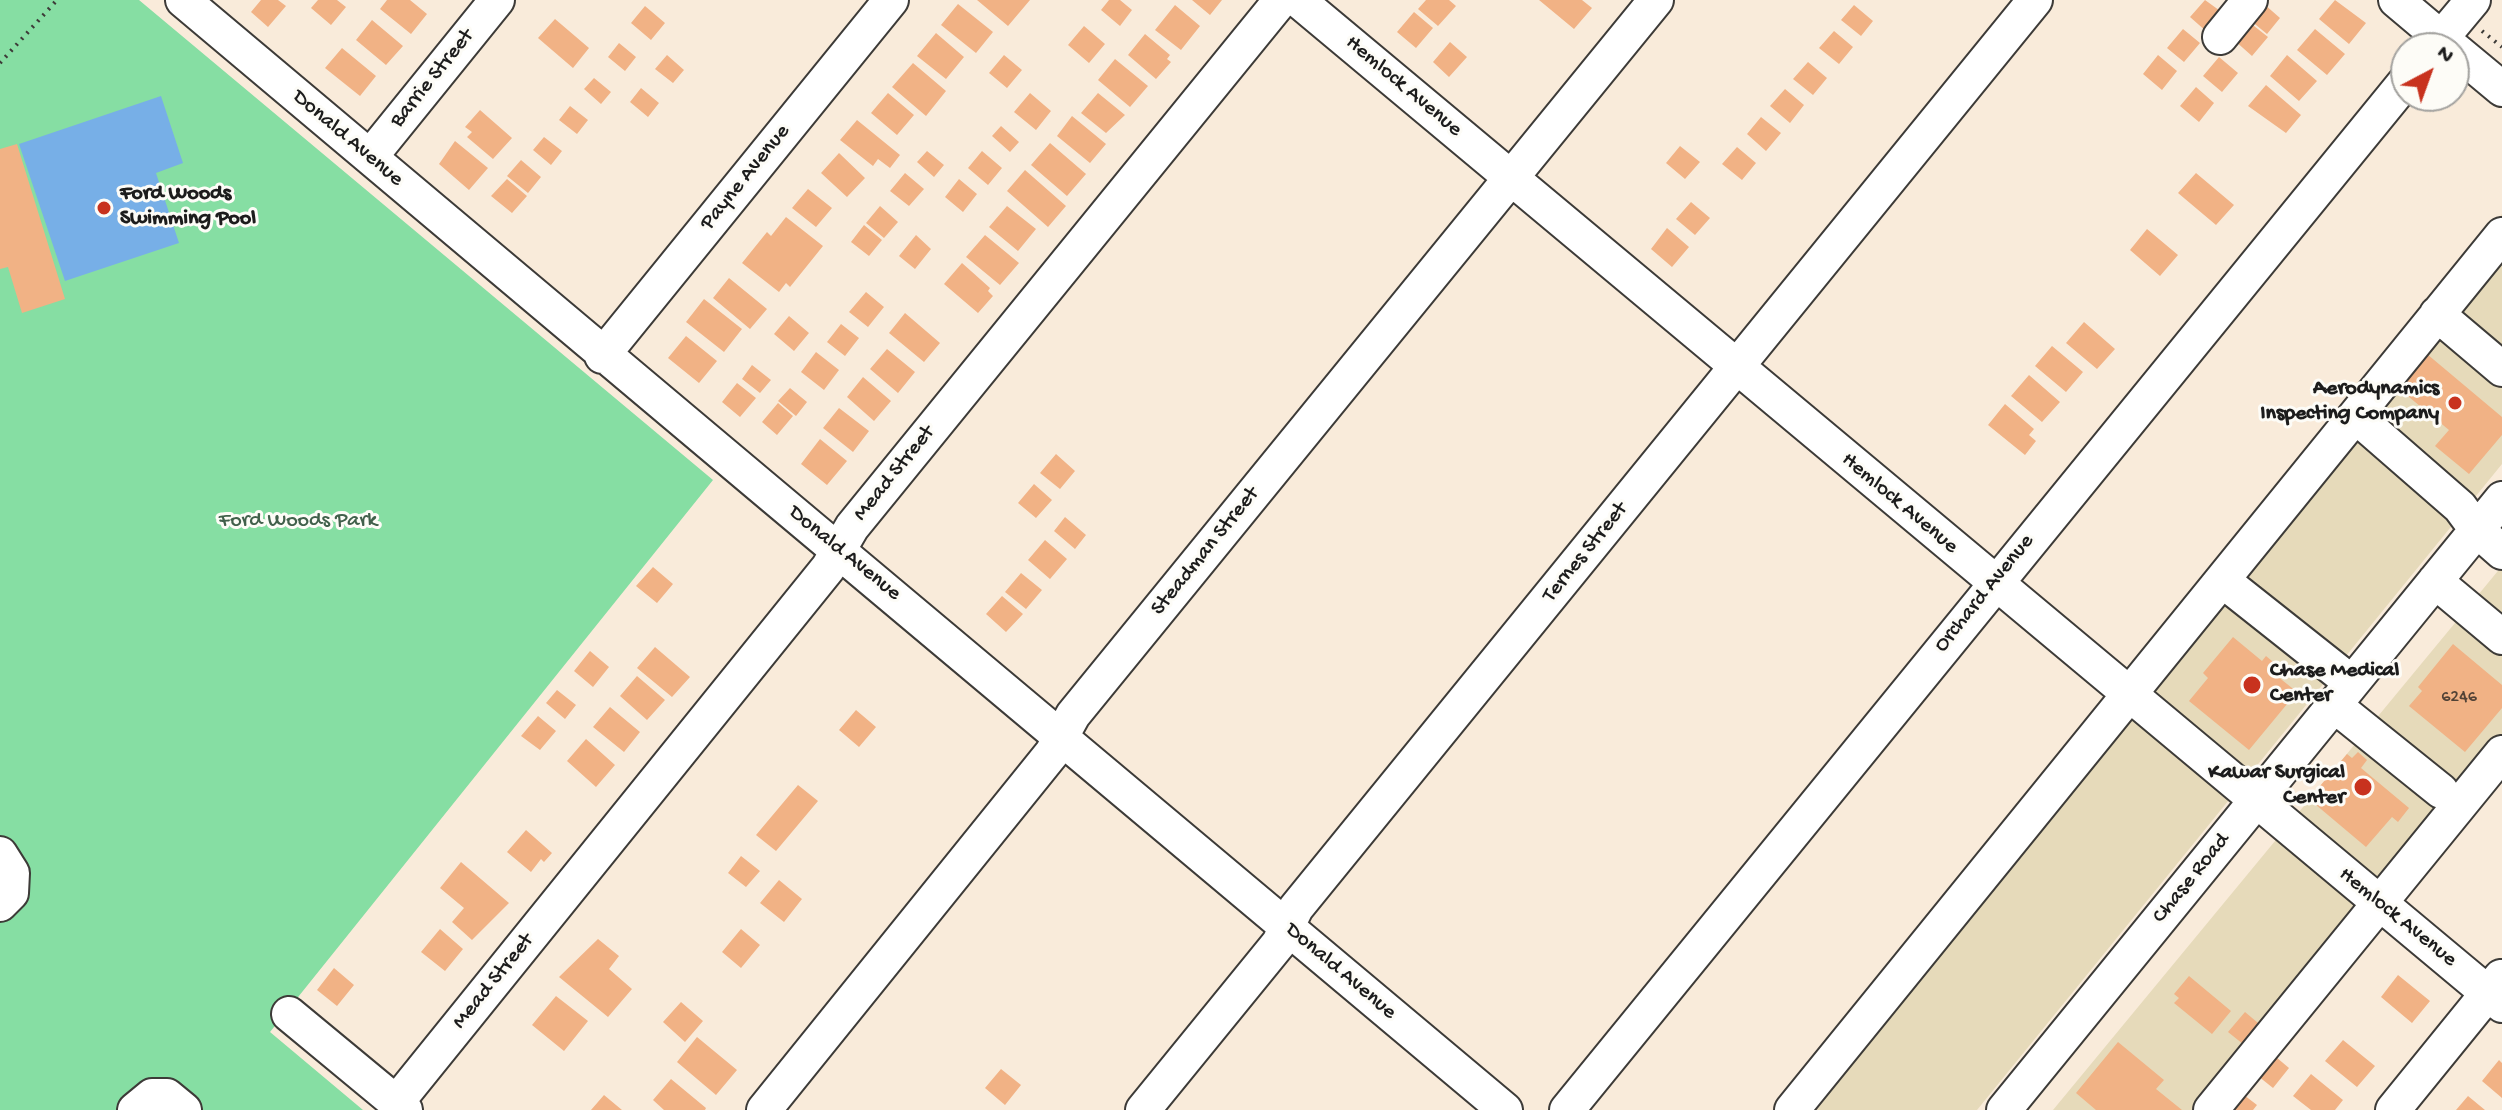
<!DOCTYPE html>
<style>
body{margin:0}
#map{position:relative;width:2502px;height:1110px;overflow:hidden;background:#f9ebda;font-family:"Gochi Hand",sans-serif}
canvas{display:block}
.north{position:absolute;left:2390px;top:32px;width:80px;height:80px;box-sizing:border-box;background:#fdfcf7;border:2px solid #a3a29f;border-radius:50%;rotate:41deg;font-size:22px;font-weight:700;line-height:32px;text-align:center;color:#1c1c1c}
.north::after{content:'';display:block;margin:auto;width:28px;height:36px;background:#c8321e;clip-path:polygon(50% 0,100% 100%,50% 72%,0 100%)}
</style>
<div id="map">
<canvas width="2502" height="1110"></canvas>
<div class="north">N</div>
</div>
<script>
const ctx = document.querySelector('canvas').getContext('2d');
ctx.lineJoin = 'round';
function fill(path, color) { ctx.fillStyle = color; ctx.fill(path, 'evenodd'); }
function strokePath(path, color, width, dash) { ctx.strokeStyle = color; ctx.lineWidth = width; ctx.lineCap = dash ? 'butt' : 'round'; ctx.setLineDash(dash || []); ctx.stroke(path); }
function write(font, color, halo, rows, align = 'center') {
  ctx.font = font + ' "Gochi Hand",sans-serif'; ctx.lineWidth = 6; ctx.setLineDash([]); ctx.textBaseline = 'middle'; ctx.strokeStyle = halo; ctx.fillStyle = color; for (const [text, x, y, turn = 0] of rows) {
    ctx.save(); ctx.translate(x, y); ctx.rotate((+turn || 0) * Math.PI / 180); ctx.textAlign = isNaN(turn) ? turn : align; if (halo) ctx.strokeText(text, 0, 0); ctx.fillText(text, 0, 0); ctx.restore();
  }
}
const built = new Path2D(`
 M2502 214V464L1977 1110H1785Z
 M2502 566V779L2232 1110H2053Z`);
const green = new Path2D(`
 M0 0H139L713 480 270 1032 363 1110H0Z`);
const water = new Path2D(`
 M161 96 183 163 156 173 179 243 65 281 19 144Z`);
const building = new Path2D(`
 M261 0H278L286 6 268 27 251 12Z
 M318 0H337L346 7 331 25 311 8Z
 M387 0H410L427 14 411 34 380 9Z
 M977 0H1030L1008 26Z
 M1109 0H1120L1132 10 1120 26 1101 10Z
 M1192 0H1222L1210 15Z
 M1426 0H1449L1456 6 1438 26 1418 9Z
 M1539 0H1582L1592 8 1574 29Z
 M2205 0 2223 13 2207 32 2190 17Z
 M2335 0 2366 23 2349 44 2319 19Z
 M958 4 993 32 976 53 941 25Z
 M2264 4 2280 18 2267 34 2250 20Z
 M1175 5 1200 26 1181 50 1155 30Z
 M1854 5 1873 21 1861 36 1841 20Z
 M645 6 665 23 651 40 631 23Z
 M1414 12 1433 28 1416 48 1397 32Z
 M555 19 589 48 573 68 538 38Z
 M372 20 403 46 386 65 356 40Z
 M2249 22 2268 37 2252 56 2234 40Z
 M1084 26 1105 44 1089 63 1068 45Z
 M2183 29 2200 43 2184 62 2167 48Z
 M2315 29 2345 54 2327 75 2297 50Z
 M1834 31 1853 47 1839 64 1819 48Z
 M936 33 964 57 946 79 917 56Z
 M1145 34 1170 55 1167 59 1171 62 1156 79 1128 55Z
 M1450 42 1467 57 1449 77 1433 62Z
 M619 43 636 57 625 71 608 57Z
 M342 48 376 76 360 96 325 68Z
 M667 55 684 70 673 83 655 69Z
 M1004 55 1022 70 1007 88 989 73Z
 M2158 55 2177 71 2162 90 2143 74Z
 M2287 55 2317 81 2299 101 2270 76Z
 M2219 57 2238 73 2222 92 2203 76Z
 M1115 59 1148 86 1130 107 1098 80Z
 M1808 62 1827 78 1813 95 1793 79Z
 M913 63 946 91 926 116 892 87Z
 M594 78 611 92 601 104 584 89Z
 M2266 85 2301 115 2286 133 2248 106Z
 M2196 87 2214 103 2199 122 2180 106Z
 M641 88 659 103 648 117 630 102Z
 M1785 89 1804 105 1790 123 1770 106Z
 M888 93 914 115 897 135 871 113Z
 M1030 93 1051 111 1036 130 1014 112Z
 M1098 93 1125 115 1106 133 1081 113Z
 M570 106 588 120 577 134 559 120Z
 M480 110 512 138 493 159 467 137 472 132 465 127Z
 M1072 116 1106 144 1090 163 1057 136Z
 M1761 117 1781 133 1766 151 1747 134Z
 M857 120 900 155 890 168 878 159 873 166 840 140Z
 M1001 126 1019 142 1010 152 992 136Z
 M544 137 562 151 551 165 533 150Z
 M455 141 488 168 469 190 439 164Z
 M1050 143 1086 174 1067 196 1031 165Z
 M17 144 65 299 22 313 8 267 0 269V149Z
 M1680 146 1700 162 1685 179 1666 163Z
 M1737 147 1756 163 1742 180 1722 164Z
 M927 151 944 165 934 177 917 162Z
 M982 151 1002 168 988 185 968 168Z
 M839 153 865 178 847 197 821 173Z
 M521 160 541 177 528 193 507 176Z
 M1025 170 1066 206 1048 227 1007 191Z
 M905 173 924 189 909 206 890 191Z
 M2196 173 2234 205 2216 225 2178 193Z
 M507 179 527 196 512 213 491 196Z
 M959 179 977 194 963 212 945 197Z
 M808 189 832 208 816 227 792 208Z
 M1691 202 1710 218 1695 235 1676 219Z
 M880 206 898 222 884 238 866 223Z
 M1007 206 1036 229 1018 251 989 227Z
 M786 217 823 246 790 287 786 283 779 292 742 263 767 232 771 236Z
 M864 225 882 240 869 256 851 242Z
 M1667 228 1689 247 1672 267 1651 249Z
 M2147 229 2178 255 2160 276 2130 250Z
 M916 235 931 249 915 269 899 256Z
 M985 235 1019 263 1000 285 966 257Z
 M962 263 990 288 988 291 993 296 978 313 944 284Z
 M729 278 767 309 750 329 713 298Z
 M866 292 884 307 868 327 849 312Z
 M704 299 742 329 724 352 686 322Z
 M905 313 940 343 924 362 889 333Z
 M789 316 809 333 794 351 774 334Z
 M2084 322 2115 349 2097 369 2066 343Z
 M841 324 859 338 845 356 827 342Z
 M686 336 717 361 699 383 668 358Z
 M2052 346 2083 372 2066 392 2035 366Z
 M887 349 915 372 898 393 870 369Z
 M2421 349 2502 417V435L2469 474 2435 446 2449 430 2392 383Z
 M816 352 839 370 824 390 801 372Z
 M752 365 771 380 760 393 742 379Z
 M2029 375 2060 402 2042 422 2011 396Z
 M863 377 891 401 874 421 847 397Z
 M737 383 756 398 740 417 722 402Z
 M790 388 807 402 796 416 778 401Z
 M778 403 793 416 777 435 762 422Z
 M2005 404 2034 429 2029 435 2036 441 2025 455 1988 425Z
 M839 408 869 431 853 452 823 428Z
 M820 439 847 461 827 485 801 464Z
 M1056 454 1075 471 1060 489 1040 473Z
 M1034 484 1052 500 1036 518 1018 503Z
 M1065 517 1086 535 1075 549 1054 531Z
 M1045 540 1067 559 1050 579 1028 560Z
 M653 567 673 584 657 603 636 586Z
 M1021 573 1042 590 1026 609 1005 592Z
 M1002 596 1023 614 1006 632 986 614Z
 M2233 637 2262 661 2266 656 2278 666 2272 672 2297 692 2249 750 2189 701 2208 678 2203 673Z
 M2453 644 2502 685V708L2465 752 2409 706 2422 691 2418 687Z
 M655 647 690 677 672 697 637 668Z
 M590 651 609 667 593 687 574 671Z
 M637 676 665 700 647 720 620 696Z
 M557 690 576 705 565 719 546 703Z
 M610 707 640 732 624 752 593 727Z
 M856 710 876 727 859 747 839 730Z
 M538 716 556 731 540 750 521 736Z
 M586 739 615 765 596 787 567 761Z
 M2358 752 2367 760 2361 768 2409 808 2398 822 2392 817 2366 847 2309 799 2347 754 2352 758Z
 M798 785 818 801 776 851 756 835Z
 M526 830 552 853 544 862 541 859 531 872 507 852Z
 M741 856 760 871 746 887 728 873Z
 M461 862 509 903 472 940 452 922 464 908 440 888Z
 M779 880 802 899 784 922 760 903Z
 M440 929 463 949 445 971 421 952Z
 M741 929 760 945 741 968 722 952Z
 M598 939 619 956 609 969 632 989 608 1017 559 977Z
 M334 968 354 985 337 1006 317 990Z
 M2398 975 2430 1001 2412 1023 2381 997Z
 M2189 976 2231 1011 2212 1034 2174 1003 2179 998 2174 994Z
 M556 996 588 1021 564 1051 532 1025Z
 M681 1002 703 1021 685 1042 663 1022Z
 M2245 1012 2264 1028 2248 1048 2228 1032Z
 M697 1037 737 1070 716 1095 677 1062Z
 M2343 1040 2375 1066 2357 1087 2325 1061Z
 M2118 1042 2164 1080 2156 1089 2182 1110H2096L2076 1093Z
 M2270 1052 2289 1068 2273 1088 2253 1072Z
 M2499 1060 2502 1063V1098L2482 1081Z
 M1001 1069 1021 1085 1005 1105 985 1088Z
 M2311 1074 2343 1100 2335 1110H2311L2293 1096Z
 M671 1079 706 1108 705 1110H664L653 1100Z
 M2240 1092 2257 1105 2253 1110H2233L2229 1106Z
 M604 1095 622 1110H591Z
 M2468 1096 2485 1110H2456Z`);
const path = new Path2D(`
 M2482 31 2502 47
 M0 63 57 0`);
const minor = new Path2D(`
 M183 0C623 371 1064 740 1505 1110
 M1298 0 2502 1005
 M2396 0 2453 48
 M2220 37 2250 0
 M2433 48 2473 0
 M2454 49 2502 89
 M370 157 497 0
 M2437 314 2502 369
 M602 356 891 0
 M2367 426 2460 507 2477 530 2502 552
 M2222 580 2352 683
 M2435 581 2502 637
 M2334 705 2441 791
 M0 854 12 873 11 893 0 904
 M289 1014 405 1110
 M396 1103 828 568 852 527 1281 0
 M135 1110 152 1096H167L184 1110
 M764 1110 1052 753 1073 715 1656 0
 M1143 1110 1279 943 1296 908 2035 0
 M1567 1110 2406 81
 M1792 1110 2502 235
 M2004 1110 2502 499
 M2211 1110 2502 753
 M2393 1110 2501 977`);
const markers = [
 [104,208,8,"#c8321e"],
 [2455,403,8,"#c8321e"],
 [2252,685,10,"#c8321e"],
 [2363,787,10,"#c8321e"]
];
const numberNames = [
 ["6246",2459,698]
];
const streetNames = [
 ["Barrie Street",433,79,-51],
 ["Hemlock Avenue",1403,87,40],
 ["Donald Avenue",347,139,40],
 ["Payne Avenue",746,178,-51],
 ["Mead Street",895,474,-51],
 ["Hemlock Avenue",1899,504,40],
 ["Steadman Street",1206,552,-51],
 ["Ternes Street",1586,553,-51],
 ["Donald Avenue",844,554,39],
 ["Orchard Avenue",1985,594,-51],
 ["Chase Road",2192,879,-51],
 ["Hemlock Avenue",2397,918,39],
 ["Donald Avenue",1340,972,40],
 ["Mead Street",494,982,-51]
];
const poiNames = [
 ["Ford Woods",120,195],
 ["Swimming Pool",120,220],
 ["Aerodynamics",2439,390,"right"],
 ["Inspecting Company",2439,415,"right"],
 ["Chase Medical",2270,672],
 ["Center",2270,697],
 ["Kawar Surgical",2345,774,"right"],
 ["Center",2345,799,"right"]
];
const parkNames = [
 ["Ford Woods Park",298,522]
];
fill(built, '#e6daba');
fill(green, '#86dea3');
fill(water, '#77afe7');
fill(building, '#f1b285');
strokePath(minor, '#3d3b38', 38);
strokePath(path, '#3d3b38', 4, [2, 6]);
strokePath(minor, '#fff', 34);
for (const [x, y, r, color] of markers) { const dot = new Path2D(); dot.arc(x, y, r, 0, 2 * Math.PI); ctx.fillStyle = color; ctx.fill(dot); strokePath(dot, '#fdfcf7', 3); }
write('18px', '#514236', null, numberNames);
write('22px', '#1c1c1c', '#fdfcf7', streetNames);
write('bold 22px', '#1c1c1c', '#fdfcf7', poiNames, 'left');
write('22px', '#41604b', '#fdfcf7', parkNames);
</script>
